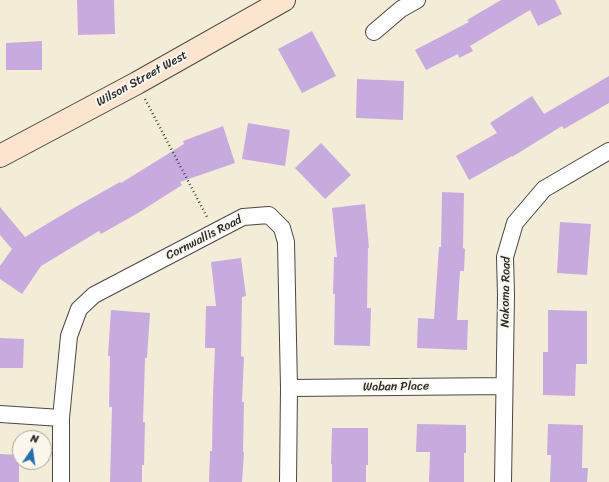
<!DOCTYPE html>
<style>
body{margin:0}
#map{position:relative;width:609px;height:482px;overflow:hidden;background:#f3ecd6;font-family:Sriracha,sans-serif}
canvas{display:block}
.north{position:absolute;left:12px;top:430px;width:40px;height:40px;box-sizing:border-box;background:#fbf7ec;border:1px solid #a8a59f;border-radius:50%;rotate:13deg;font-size:11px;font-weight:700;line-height:16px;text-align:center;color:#2b2b2b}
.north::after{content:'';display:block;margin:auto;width:14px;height:18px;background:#1f6fb2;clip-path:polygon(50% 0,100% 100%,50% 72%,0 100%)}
</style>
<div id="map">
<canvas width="609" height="482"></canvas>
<div class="north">N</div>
</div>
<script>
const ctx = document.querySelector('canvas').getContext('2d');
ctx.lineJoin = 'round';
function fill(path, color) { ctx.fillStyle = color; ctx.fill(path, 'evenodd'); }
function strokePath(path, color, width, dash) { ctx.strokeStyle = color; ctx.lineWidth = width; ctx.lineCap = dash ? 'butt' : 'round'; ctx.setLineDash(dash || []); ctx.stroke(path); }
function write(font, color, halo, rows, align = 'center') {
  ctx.font = font + ' Sriracha,sans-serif'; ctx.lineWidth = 4; ctx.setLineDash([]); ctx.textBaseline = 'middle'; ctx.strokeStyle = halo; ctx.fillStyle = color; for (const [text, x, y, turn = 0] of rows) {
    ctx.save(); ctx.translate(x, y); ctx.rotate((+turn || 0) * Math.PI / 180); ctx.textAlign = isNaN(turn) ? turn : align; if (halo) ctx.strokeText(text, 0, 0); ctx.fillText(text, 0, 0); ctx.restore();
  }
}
const building = new Path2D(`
 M77 0H114L115 34 78 35Z
 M501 0H555L562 14 538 26 530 10 470 46 473 51 459 58 458 54 426 70 415 50 469 22 467 20Z
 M312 31 336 76 302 93 278 49Z
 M42 41V70H6V43Z
 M609 76V103L564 129 562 126 512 157V156L469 180 456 156 497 133 490 123 532 96 544 114Z
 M357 79 404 81 403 120 356 118Z
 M248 123 290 130 285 166 242 159Z
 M223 126 235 163 180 182 182 185 138 213 101 234 99 231 41 266 22 294 0 279V266L12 249 0 235V207L25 237 72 209 120 182 121 183 184 144 183 141Z
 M321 143 351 175 325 199 295 168Z
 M442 192 464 193 463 248 465 249 464 271H460L457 320H468L467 350 417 348 418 318 434 319 439 247H441Z
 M365 204 369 248H368L367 308H371L370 346 334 345 335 294H333L334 257H337L332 208Z
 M560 222 591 224 587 275 557 273Z
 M241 258 246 296 242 297 241 356 244 357 242 402H244L243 452H244L242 482H209L210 451H212L213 395 215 348H205L206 306H216L211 262Z
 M111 310 150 313 147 358H145L143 422H145L144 465H142V482H110L112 407H109L110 356H108Z
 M548 310 587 311V364H576L575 396 543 395V352H548Z
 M0 338 24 339 23 368H0Z
 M417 424 466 425V453H464V482H429L430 452H416Z
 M548 424 583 425 582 468H588L587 482H550L551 455H547Z
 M332 428H368V465H366V482H332V464H331Z
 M0 454 19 455V482H0Z`);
const path = new Path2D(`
 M145 99 207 217`);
const minor = new Path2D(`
 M374 32 401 9 417 0
 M289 388 504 386
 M0 414 61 418
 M61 482V418L69 336 79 309 94 295 243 217 269 215 282 228 286 242 289 388 288 482
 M503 482 506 295 505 257 515 223 544 189 609 151`);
const secondary = new Path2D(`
 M0 156 137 83 284 0`);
const streetNames = [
 ["Wilson Street West",142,79,-29],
 ["Cornwallis Road",204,238,-27],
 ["Nakoma Road",506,292,-89],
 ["Waban Place",396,387,-1]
];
fill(building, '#c8abde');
strokePath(minor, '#494845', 18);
strokePath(secondary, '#494845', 24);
strokePath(path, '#494845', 2.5, [1, 3]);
strokePath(minor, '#fff', 16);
strokePath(secondary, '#fce5cf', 22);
write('12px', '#2b2b2b', '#fbf7ec', streetNames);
</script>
